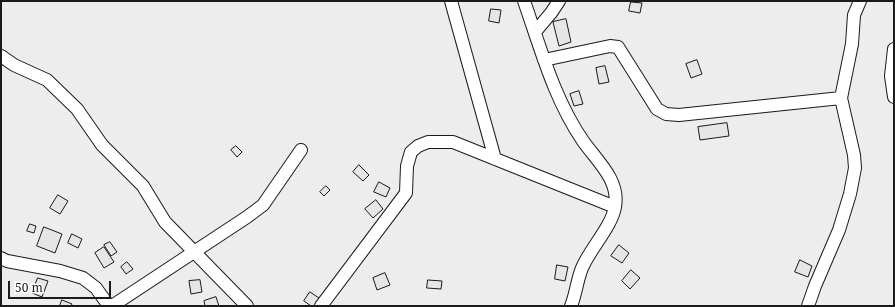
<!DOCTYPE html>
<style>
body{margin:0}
#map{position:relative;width:895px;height:307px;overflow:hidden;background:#fff;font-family:"Noto Serif",serif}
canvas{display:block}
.frame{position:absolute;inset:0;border:2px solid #1a1a1a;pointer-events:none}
.scale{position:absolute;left:8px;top:281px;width:103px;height:18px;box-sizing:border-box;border:2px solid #1a1a1a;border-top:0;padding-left:5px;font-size:12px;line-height:14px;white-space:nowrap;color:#1a1a1a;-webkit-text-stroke:3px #fff;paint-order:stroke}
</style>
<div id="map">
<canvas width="895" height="307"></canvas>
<div class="frame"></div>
<div class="scale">50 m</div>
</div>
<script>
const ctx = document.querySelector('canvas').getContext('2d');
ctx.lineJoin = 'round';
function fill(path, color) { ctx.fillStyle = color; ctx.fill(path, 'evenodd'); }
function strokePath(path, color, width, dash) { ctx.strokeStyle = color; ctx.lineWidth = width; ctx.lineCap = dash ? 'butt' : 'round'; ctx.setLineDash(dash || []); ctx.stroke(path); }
const green = new Path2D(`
 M1 1H894V306H1Z`);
const building = new Path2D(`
 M631 2 642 3 640 13 629 11Z
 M491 9 501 10 499 23 489 21Z
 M566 19 571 42 559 46 553 22Z
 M697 60 702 74 691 78 686 64Z
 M605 66 609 82 599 84 596 68Z
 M579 91 583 104 574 106 570 94Z
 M727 123 729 136 700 140 698 127Z
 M236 146 242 152 237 157 231 150Z
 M359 165 369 175 363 181 353 172Z
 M379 182 390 188 386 197 374 192Z
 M326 186 330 190 324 196 320 192Z
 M58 195 68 201 60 214 50 208Z
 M376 200 383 209 373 218 365 209Z
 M30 224 36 226 34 233 27 231Z
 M44 227 62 234 55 253 37 246Z
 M72 234 82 239 78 248 68 243Z
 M110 242 117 252 111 256 104 245Z
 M619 245 629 253 622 263 611 256Z
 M104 247 114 262 104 268 95 253Z
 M800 260 812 266 808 277 795 272Z
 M127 262 133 269 126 274 121 267Z
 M557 265 568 267 565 281 555 279Z
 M631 270 640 278 630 289 622 281Z
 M385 273 390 285 377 290 373 278Z
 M38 278 48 281 42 297 32 293Z
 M200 280 202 292 191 294 189 281Z
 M428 280 442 281 441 289 427 288Z
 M310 292 322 300 318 306H311L304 301Z
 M216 297 219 306H205L204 301Z
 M62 300 72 304 71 306H60Z`);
const minor = new Path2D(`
 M451 1 495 159
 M524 1C541 49 554 99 583 141 597 161 620 180 615 207 612 226 590 249 582 268 577 280 576 294 571 306
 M535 32 551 13 559 1
 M894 49 891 76 894 97
 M1 56 14 65 47 80 77 109 102 145 143 186 165 222 247 306
 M544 60 610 46 618 47 657 109 666 114 679 115 841 98
 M1 258 7 261 60 271 83 278 96 288 109 306
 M112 306 247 217 263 205 301 150
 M321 306 406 193 407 166 411 152 418 146 428 142H453L615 207
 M808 306 815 286 839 230 850 194 855 168 854 155 841 98 852 44 854 15 860 1`);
fill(green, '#ededed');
strokePath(green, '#6a6a6a', 1);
fill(building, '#e6e6e6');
strokePath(building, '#1a1a1a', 1);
strokePath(minor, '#1a1a1a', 14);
strokePath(minor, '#fff', 12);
</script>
